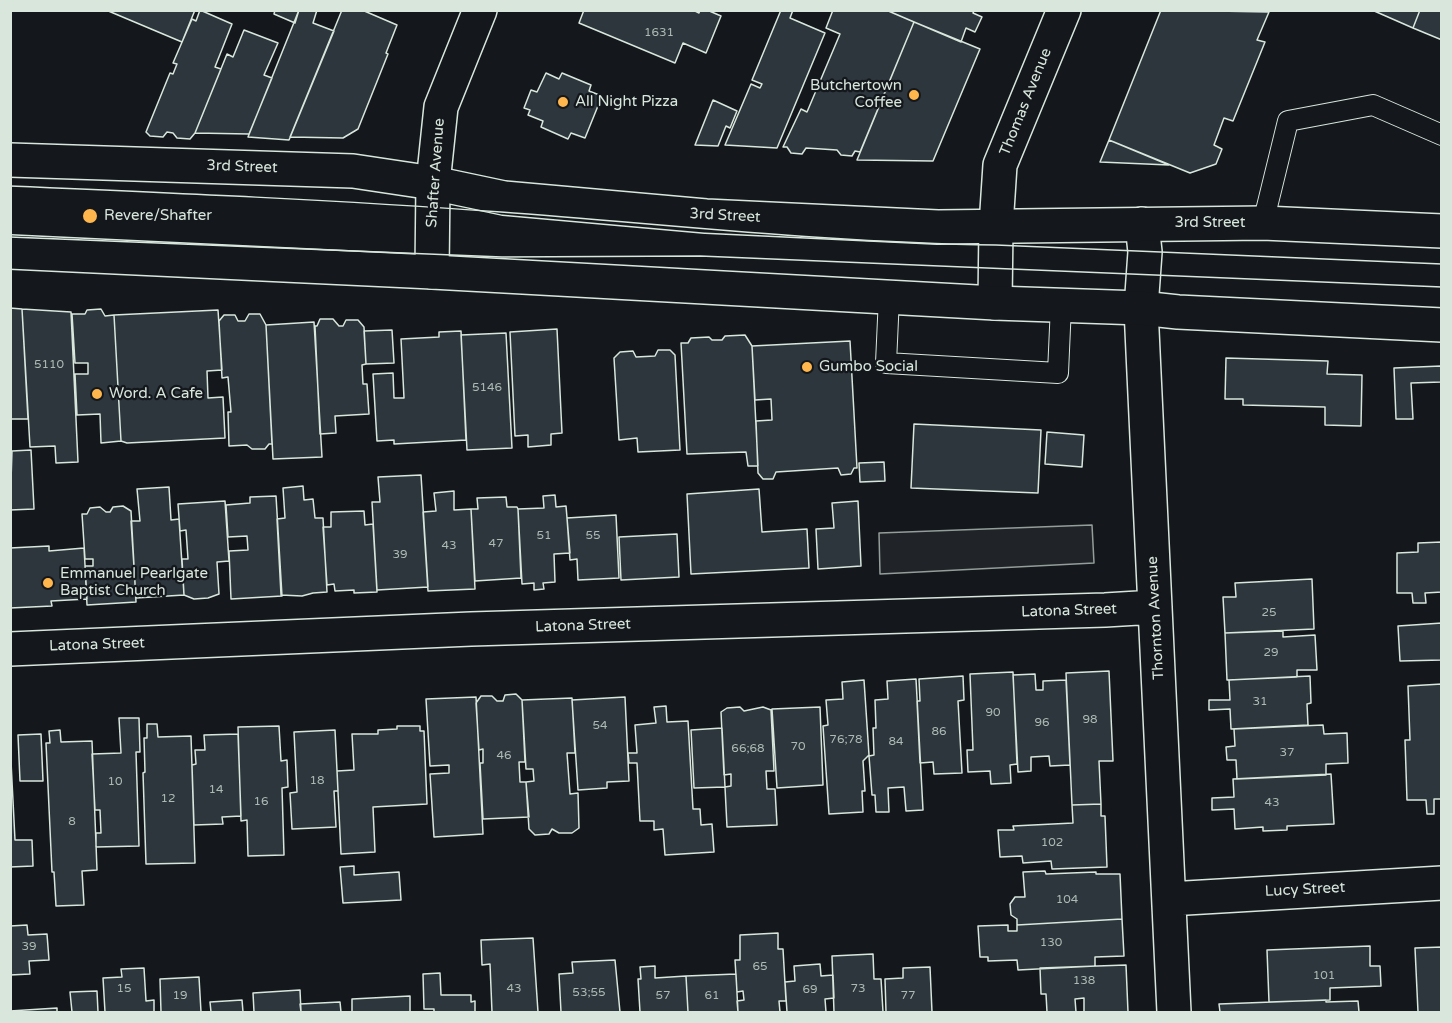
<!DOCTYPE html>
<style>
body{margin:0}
#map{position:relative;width:1452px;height:1023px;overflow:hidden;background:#14181c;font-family:"Varela Round",sans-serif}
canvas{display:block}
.frame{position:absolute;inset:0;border:12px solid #d8e6dc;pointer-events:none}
</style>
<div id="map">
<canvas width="1452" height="1023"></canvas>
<div class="frame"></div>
</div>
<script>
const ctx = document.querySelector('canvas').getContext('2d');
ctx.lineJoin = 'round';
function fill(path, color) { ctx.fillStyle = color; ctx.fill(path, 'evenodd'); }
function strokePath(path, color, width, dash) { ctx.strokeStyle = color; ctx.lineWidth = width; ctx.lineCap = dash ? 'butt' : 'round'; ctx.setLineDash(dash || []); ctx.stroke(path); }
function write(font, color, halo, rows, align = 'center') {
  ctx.font = font + ' "Varela Round",sans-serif'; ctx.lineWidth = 4.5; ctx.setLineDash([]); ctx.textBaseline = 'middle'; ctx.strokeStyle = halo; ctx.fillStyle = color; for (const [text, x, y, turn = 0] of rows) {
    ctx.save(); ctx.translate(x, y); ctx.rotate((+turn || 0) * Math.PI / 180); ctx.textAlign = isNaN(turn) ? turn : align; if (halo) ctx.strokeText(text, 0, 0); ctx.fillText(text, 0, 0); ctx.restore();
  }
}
const green = new Path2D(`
 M1092 525 1094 563 880 574 879 533Z`);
const building = new Path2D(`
 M106 10H195L182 42Z
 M200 10 232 24 215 67 221 69 195 133 190 139 177 138 173 133 167 132 163 137 150 136 146 132 170 73 173 74 177 64 173 63 192 19 196 21Z
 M275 10H299L295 23 274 14Z
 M299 10H317L313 23 334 31 289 140 248 137Z
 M342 10H362L397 25 386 53 388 54 358 129 343 138 290 137Z
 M584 10H693L699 13 700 10H707L721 16 706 53 683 43 675 63 579 23Z
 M781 10H793L790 18 825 33 777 148 725 145 751 84 760 88 762 84 752 80Z
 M833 10H886L914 22 860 152 855 151 852 156 841 155 837 150 806 148 802 154 791 153 787 147H783L801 109 807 112 840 34 826 28Z
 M886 10H974L973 13 982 17 975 32 966 28 961 42Z
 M1161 10 1269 12 1257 40 1265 42 1233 121 1224 118 1214 145 1222 149 1216 164 1190 173 1109 140Z
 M1372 10H1420L1413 28Z
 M1420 10H1442V40L1413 28Z
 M914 22 980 49 933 161 857 160Z
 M244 30 278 43 264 75 272 78 249 134 195 133 227 54 233 57Z
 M546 73 559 79 562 73 591 85 589 91 602 96 585 138 571 133 568 139 541 127 543 121 528 115 530 110 524 108 531 90 537 92Z
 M713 100 737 111 730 128 726 126 718 146 695 145Z
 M1109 140 1169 165 1100 162Z
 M10 308 22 309 28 419H10Z
 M22 309 71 312 78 462 56 463 55 446 30 447Z
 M101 309 105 316 114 315 121 441 101 443 100 414 77 415 75 374H88V363H75L72 314H85L87 310Z
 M218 310 222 370 207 371 208 398 223 397 225 438 127 443 121 441 114 315Z
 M249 314H260L266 325 272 444H269L265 449H252L247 445 229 446 228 412H231L228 377 222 378 219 321 224 315H235L238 321H245Z
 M320 319H333L339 326H343L346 320H358L364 327 366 364 362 365 363 384H367L369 414 335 416 336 433 320 434 315 326H317Z
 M314 322 322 457 273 459 266 325Z
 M557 329 562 433 551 434V445L528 447V435L515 436 510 332Z
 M392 330 394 363 366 364 364 331Z
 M461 331 466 440 394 444V440L377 441 373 374 393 373 394 398H404L401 339 439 337V332Z
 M506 333 512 448 467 450 461 335Z
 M745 335 752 346 758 466H748L746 452 687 454 681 343H688L691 338 709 337 712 340H722L725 336Z
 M850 341 857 468H854L851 474 841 475 838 468 776 472 773 479H763L758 473 756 421 772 420 771 399 755 400 752 346Z
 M658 350H670L675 355 680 450 638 452 637 438 619 440 614 358 620 352 633 351 636 357 655 356Z
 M1226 358 1328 361 1327 374 1362 375 1361 426 1325 425V407L1243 405V399H1225Z
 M1441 366V382L1411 383 1413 419H1396L1394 368Z
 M914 424 1041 430 1038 493 911 488Z
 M1047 432 1084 435 1082 467 1045 464Z
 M31 450 34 509 10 510 12 451Z
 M884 462 885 481 860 482 859 463Z
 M421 475 428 587 377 590 372 502H380L378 477Z
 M303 486 304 500 313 499 315 518H323L327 592 313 593 302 596 281 595 277 519 285 518 283 488Z
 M169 487 171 520 179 519 184 595 136 598 131 521H140L137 489Z
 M759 489 762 532 807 529 809 568 691 574 687 494Z
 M454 491V510L471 509 475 589 428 591 423 512 436 511 434 493Z
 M555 495 556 507 566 506 570 553 554 554 555 582 543 583 544 589 534 590V583L522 584 518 509 544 508 543 496Z
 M276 496 282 596 231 599 229 551 248 550 247 536 228 537 226 505 250 503V497Z
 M506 497 507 507H517L518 509 521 578 475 581 471 509H478L477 498Z
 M225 501 229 561 217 562 219 594 208 598 194 599 184 595 182 559H188L186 530 180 531 178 504Z
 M858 501 861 566 818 569 816 529 834 528 832 503Z
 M123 506 131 511 136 602 87 605 85 566H93V559H85L82 514H87L90 508 100 507 106 512H110L113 507Z
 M364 511 365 525 373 524 377 592 354 593V590L335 591 334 584 327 585 323 527H331V512Z
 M616 515 619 578 578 580 577 559 570 560 567 518Z
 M677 534 679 577 621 580 619 537Z
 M1442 542V592L1425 593 1426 603H1413L1412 593H1397V553L1418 552V543Z
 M49 546V551L84 548 87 599 51 601 52 606 10 608V548Z
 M1312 579 1314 629 1225 633 1223 597H1236L1235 583Z
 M1442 623V660L1400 661 1398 626Z
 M1283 631V637L1315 635 1317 670H1297V677L1227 680 1225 633Z
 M1109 671 1113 761H1099L1101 804 1072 805 1066 673Z
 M1013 672 1017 764 1010 765 1011 783 991 784 990 771 968 772 967 750H973L970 674Z
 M1035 674 1036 690H1043V681L1066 680 1070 765 1050 766 1049 756 1031 757V771L1018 772 1013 675Z
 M963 676 964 700 958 701 962 773 934 774 933 762 920 763 917 701H920L919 679Z
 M1310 676 1311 703 1307 704 1308 725 1231 729 1230 709 1209 710V700H1230L1229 680Z
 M916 679 923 810 906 811 904 787 888 788 889 812H876L875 795H872L869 756 874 755 873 728H876L875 700 888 699 887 681Z
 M864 680 869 755 863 761 865 791H862L863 812 829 814 823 726 828 725 826 700 843 699 842 682Z
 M1442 684V799H1434V814H1427L1426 800H1407L1405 740H1410L1408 686Z
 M516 694 522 700 525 762H519L520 782H526L529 817 483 819 480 763H483V749L479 750 476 703 481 696H492L497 701H503L505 695Z
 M476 697 483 834 434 837 430 774 449 773V765L430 766 426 699Z
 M625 697 629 781 607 782V788L578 790 572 700Z
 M572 698 575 753H567L570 794 578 793 579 828 572 833H559L552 829 549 834 535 835 529 829 526 782 534 781 533 769H526L522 700Z
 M666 706 667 722 688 721 693 809H700L701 825 712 824 714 852 665 855 663 829 654 830V821H640L637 763H629L628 753H637L635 725 656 723 654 707Z
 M740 707 744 711 763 707 771 710 774 771H766L767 789H775L777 825 727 827 725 787 731 786V774L724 775 721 712 727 708Z
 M820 707 823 785 777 788 772 709Z
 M119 718H139L140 752H136L139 846 96 847V833H101L100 810H95L92 754 121 753Z
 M147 724H157L158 737 191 736 195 863 146 864 143 773 145 772 144 738H147Z
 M1323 725 1324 734 1347 733 1348 763 1326 764V775L1237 779 1236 760H1227L1226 747 1235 746 1234 729Z
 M279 726 281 761 287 760 288 787 282 788 284 855 248 856 247 820 241 821 238 727Z
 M397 726H420V731H424L427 804 373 807 375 852 341 854 337 771 354 770 352 734H378V730L397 729Z
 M722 728 725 787 694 788 691 730Z
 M60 730 61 742 92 741 97 870 82 871 84 905 56 906 54 872H52L46 743H50L49 731Z
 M335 730 338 791H334L336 827 292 829 290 793 297 792 294 732Z
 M41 734 43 781H20L18 735Z
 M238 734 241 816 222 817 223 824 194 825 192 765 196 764 195 750H205L204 735Z
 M10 742 15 840H32L33 866 10 867Z
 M1331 774 1334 824 1287 826V830L1263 831V827L1235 829 1234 809 1212 810V798L1234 797 1233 779Z
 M1101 804V816H1105L1107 867 1052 869 1051 861 1023 863 1022 856 1000 857 998 830H1014L1013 826 1073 823 1072 805Z
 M354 866V875L399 872 401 900 343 903 340 867Z
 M1045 871 1046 874 1096 872V874H1120L1122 919 1017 925V919L1011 915 1010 904 1015 897H1025L1023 872Z
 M1122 919 1124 956 1095 957V966L1018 970 1017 960 988 961V957H980L978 926 1008 925V931H1017V925Z
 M27 925 28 935 47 934 49 960 29 961 30 974 10 975V926Z
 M778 933V949H783L786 1001H779L780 1012H738L737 1001 744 1000 743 991 737 992 735 960H740V935Z
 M533 938 538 1012H492L490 964 482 965 481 940Z
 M1370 946V966H1380L1381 986 1330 988V1000L1269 1002 1267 950Z
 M1442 947V1012H1418L1415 948Z
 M873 954 874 979H881L883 1012H834L832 956Z
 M615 960 620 1012H561L559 974 573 973 572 962Z
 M820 964 821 976 833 975 834 998 825 999 826 1012H787L785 982 795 981 794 966Z
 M1126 965 1128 1012H1084V998L1075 999 1076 1012H1047L1046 994H1041L1040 968Z
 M655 966V978L686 976 688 1012H640L638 979H641L640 967Z
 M930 967 932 1012H886L885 979 903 978V968Z
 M144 968 146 1001 154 1000V1012H105L103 978 122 977 121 969Z
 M440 973 441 995H471V1002L475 1001V1012H434V1009H424L423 974Z
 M736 974 738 1012H688L686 976Z
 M199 977 201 1012H161L160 979Z
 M300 990 301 1012H254L253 993Z
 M97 991 98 1012H64H72L70 992Z
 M410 996V1012H352V999Z
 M242 1000 243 1012H211L210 1002Z
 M1326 1000V1002L1358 1001 1359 1012H1220L1219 1004Z
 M340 1002 341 1012H301L300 1004Z
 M57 1008V1012H10V1011Z`);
const service = new Path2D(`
 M1263 223 1288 121 1373 105 1442 135
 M889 297 886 363 1058 373 1061 305`);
const minor = new Path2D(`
 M1142 224 1145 252 1141 308 1143 352 1174 1012
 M432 272 433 183 441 107 480 10
 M995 303 996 226 1000 165 1064 10
 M10 649 471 629 1105 610 1155 607
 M1169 899 1442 883`);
const primary = new Path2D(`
 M10 160 353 171 433 183 504 198 706 216 938 227 1263 223 1442 231
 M10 252 432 272 995 303 1141 308 1178 312 1442 325`);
const tram = new Path2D(`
 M10 186C174 193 338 200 501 212 666 224 831 243 996 245L1442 264
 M10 237 502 257 700 256 1442 287`);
const markers = [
 [914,95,6,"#ffb74d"],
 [563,102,6,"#ffb74d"],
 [90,216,8,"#ffb74d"],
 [807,367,6,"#ffb74d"],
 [97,394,6,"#ffb74d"],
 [48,583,6,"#ffb74d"]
];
const numberNames = [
 ["1631",659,33],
 ["5110",49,365],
 ["5146",487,388],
 ["51",544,536],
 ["55",593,536],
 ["47",496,544],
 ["43",449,546],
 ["39",400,555],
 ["25",1269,613],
 ["29",1271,653],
 ["31",1260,702],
 ["90",993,713],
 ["98",1090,720],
 ["96",1042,723],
 ["54",600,726],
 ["86",939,732],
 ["76;78",846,740],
 ["84",896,742],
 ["70",798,747],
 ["66;68",748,749],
 ["37",1287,753],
 ["46",504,756],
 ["18",317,781],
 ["10",115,782],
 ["14",216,790],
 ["12",168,799],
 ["16",261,802],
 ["43",1272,803],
 ["8",72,822],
 ["102",1052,843],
 ["104",1067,900],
 ["130",1051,943],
 ["39",29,947],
 ["65",760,967],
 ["101",1324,976],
 ["138",1084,981],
 ["15",124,989],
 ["43",514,989],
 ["73",858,989],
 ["69",810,990],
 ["53;55",589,993],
 ["19",180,996],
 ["57",663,996],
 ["61",712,996],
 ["77",908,996]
];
const poiNames = [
 ["Butchertown",902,86,"right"],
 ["Coffee",902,103,"right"],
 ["All Night Pizza",575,102],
 ["Revere/Shafter",104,216],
 ["Gumbo Social",819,367],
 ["Word. A Cafe",109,394],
 ["Emmanuel Pearlgate",60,574],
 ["Baptist Church",60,591]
];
const streetNames = [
 ["Thomas Avenue",1026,102,-68],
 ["3rd Street",242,167,2],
 ["Shafter Avenue",436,173,-86],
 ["3rd Street",725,216,3],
 ["3rd Street",1210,223],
 ["Latona Street",1069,611,-2],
 ["Thornton Avenue",1156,618,-93],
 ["Latona Street",583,626,-2],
 ["Latona Street",97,645,-2],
 ["Lucy Street",1305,890,-3]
];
fill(green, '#202428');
strokePath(green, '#939e99', 1.5);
fill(building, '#2c363c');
strokePath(building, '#d8e6dc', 1.5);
strokePath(service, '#d8e6dc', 22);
strokePath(minor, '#d8e6dc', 36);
strokePath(primary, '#d8e6dc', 36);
strokePath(service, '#14181c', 20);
strokePath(minor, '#14181c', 33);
strokePath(primary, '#14181c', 33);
strokePath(tram, '#d8e6dc', 1.5);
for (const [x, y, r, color] of markers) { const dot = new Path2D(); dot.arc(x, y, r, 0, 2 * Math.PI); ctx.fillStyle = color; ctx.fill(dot); strokePath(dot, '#14181c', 2); }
write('12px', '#adbab4', null, numberNames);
write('15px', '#d8e6dc', '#14181c', poiNames, 'left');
write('15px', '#d8e6dc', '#14181c', streetNames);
</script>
